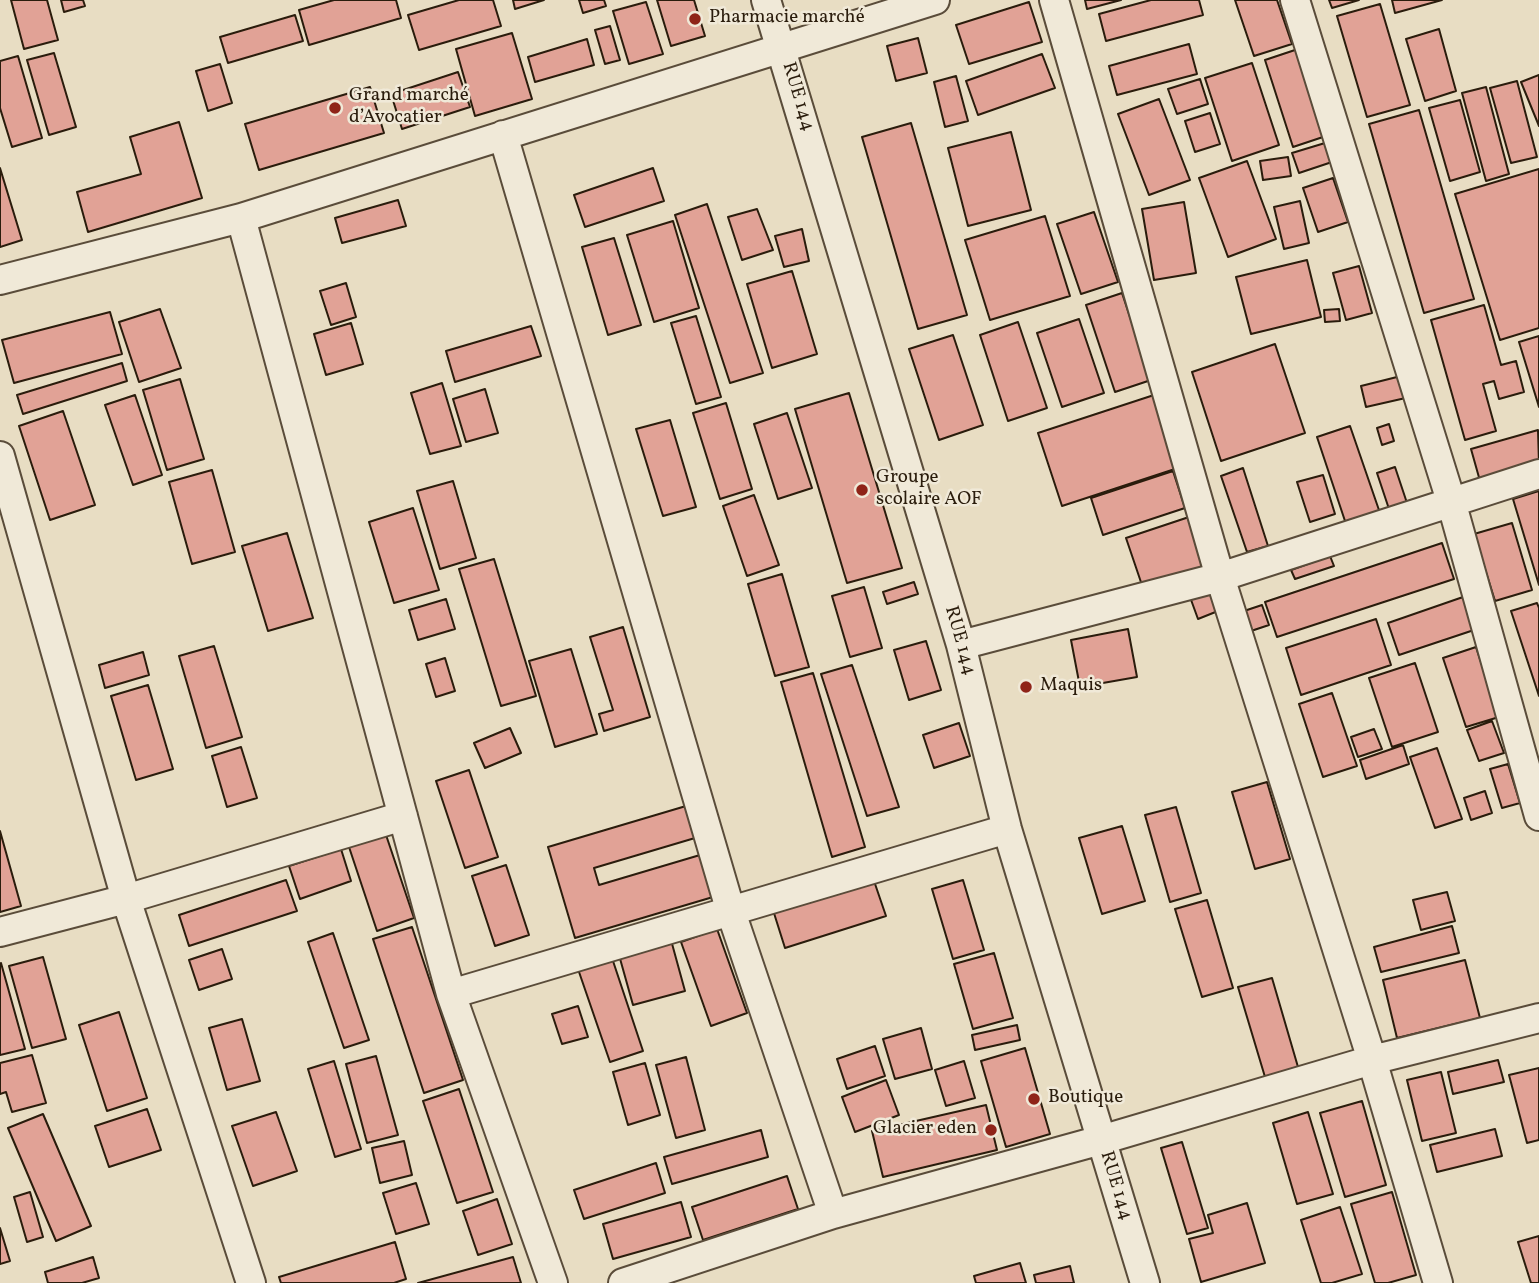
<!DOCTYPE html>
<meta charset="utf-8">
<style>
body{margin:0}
canvas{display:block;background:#e8ddc3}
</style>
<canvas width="1539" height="1283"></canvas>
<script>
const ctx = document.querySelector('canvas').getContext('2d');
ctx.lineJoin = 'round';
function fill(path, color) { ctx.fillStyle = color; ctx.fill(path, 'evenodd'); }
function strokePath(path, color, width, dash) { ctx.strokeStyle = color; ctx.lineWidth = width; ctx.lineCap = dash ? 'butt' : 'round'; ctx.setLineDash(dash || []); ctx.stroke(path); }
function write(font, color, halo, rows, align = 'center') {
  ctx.font = font + ' Vollkorn,serif'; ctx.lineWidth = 5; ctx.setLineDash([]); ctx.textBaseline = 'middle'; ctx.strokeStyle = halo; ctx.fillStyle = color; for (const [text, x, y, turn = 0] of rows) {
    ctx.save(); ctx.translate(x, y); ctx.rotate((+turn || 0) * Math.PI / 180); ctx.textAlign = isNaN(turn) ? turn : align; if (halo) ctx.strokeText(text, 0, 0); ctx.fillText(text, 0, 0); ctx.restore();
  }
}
const building = new Path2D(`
 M11 0H47L58 40 24 49Z
 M61 0H83L85 6 64 12Z
 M334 0H396L401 18 309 45 299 10Z
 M459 0H493L501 26 419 50 408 15Z
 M513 0H544L515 9Z
 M579 0H604L606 6 583 13Z
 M657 0H694L705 36 671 46Z
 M1085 0H1121L1087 9Z
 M1151 0H1199L1203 15 1106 41 1099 14Z
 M1235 0H1277L1292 44 1254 56Z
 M1329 0H1359L1332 8Z
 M1392 0H1442L1395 13Z
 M646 2 663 54 629 64 613 11Z
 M1029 2 1042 42 969 64 956 25Z
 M1380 4 1410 105 1367 117 1337 16Z
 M295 15 303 41 228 63 220 37Z
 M610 26 620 60 605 64 595 30Z
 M1439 29 1456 91 1425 101 1406 39Z
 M512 33 532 99 475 116 456 49Z
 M918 38 927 73 896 81 887 46Z
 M587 39 594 65 535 82 528 57Z
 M1189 44 1197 74 1117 95 1109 66Z
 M1298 49 1326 136 1293 147 1265 60Z
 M54 53 76 127 49 135 27 60Z
 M1042 54 1055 88 978 115 966 81Z
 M18 56 42 138 12 147 0 108V61Z
 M1252 63 1279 145 1232 161 1205 78Z
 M220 64 232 103 208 111 196 71Z
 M458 72 470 107 402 129 391 94Z
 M1539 75V126L1521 82Z
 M956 76 968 121 945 127 934 82Z
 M1200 79 1208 104 1177 114 1168 89Z
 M1517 81 1537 157 1511 163 1490 88Z
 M370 87 384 133 259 170 245 124Z
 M1486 87 1509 174 1486 181 1462 93Z
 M1159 99 1190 180 1149 195 1118 114Z
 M1460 100 1480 172 1450 181 1429 108Z
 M1419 110 1474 299 1424 313 1369 124Z
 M1210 113 1220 144 1195 152 1185 121Z
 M179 122 202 198 88 232 77 192 141 174 130 137Z
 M911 123 967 315 918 329 862 137Z
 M1011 132 1031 210 968 226 948 148Z
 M1325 143 1332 162 1299 173 1292 153Z
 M1288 157 1291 176 1263 180 1260 161Z
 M1247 161 1276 239 1228 257 1199 178Z
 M0 168 22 240 0 247Z
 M653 168 664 201 585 227 574 195Z
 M1539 169V328L1500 340 1455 194Z
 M1333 178 1348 222 1318 232 1303 188Z
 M398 200 406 226 342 243 335 218Z
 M1300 201 1309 243 1284 249 1274 207Z
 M1184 202 1196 273 1154 280 1142 209Z
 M707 204 763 373 730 383 675 215Z
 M757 209 773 250 742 260 728 217Z
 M1094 212 1118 282 1081 294 1057 224Z
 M1045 216 1070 296 990 320 965 240Z
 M673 221 699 308 654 322 627 235Z
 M802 229 809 261 784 267 775 236Z
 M614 238 641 325 608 335 582 247Z
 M1307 260 1321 317 1251 334 1236 277Z
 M1359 266 1372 313 1346 320 1333 273Z
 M792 271 817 354 772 368 747 284Z
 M346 283 356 317 331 325 320 291Z
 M1122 293 1151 380 1115 392 1086 305Z
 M1484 305 1501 365 1516 361 1524 392 1499 399 1494 381 1483 384 1496 431 1465 440 1431 320Z
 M160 309 181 368 139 382 119 322Z
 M1339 309 1340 321 1325 322 1324 310Z
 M110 312 122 354 14 383 2 340Z
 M696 316 721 397 696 404 671 323Z
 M1079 319 1104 393 1062 407 1037 333Z
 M1018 322 1047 408 1008 421 980 335Z
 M351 323 363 364 326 375 314 334Z
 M531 326 541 356 455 382 446 351Z
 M953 335 983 425 939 440 909 349Z
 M1539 336V407L1519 342Z
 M1275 344 1305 433 1221 461 1192 372Z
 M122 363 127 381 23 414 17 395Z
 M1405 375 1410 397 1366 407 1361 386Z
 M180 379 204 459 167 470 143 390Z
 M442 383 461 446 430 454 411 393Z
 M485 389 498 433 466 442 453 399Z
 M849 393 902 568 847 583 795 409Z
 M135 395 162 475 133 485 105 405Z
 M1154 395 1178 468 1062 506 1038 433Z
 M726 403 752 489 720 499 693 413Z
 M63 411 95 505 50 520 19 426Z
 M787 413 812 488 778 499 754 424Z
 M670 420 696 507 663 516 636 429Z
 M1389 424 1394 441 1382 445 1377 428Z
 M1350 426 1380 513 1346 524 1317 437Z
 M1538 430 1539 464 1480 481 1471 449Z
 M1395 467 1407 503 1389 509 1377 473Z
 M1243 468 1268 546 1247 552 1221 476Z
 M212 470 235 552 192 564 169 482Z
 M1173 471 1185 508 1103 535 1091 498Z
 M1323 475 1335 514 1310 522 1297 482Z
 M453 481 476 558 440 569 417 491Z
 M1539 491V585L1513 499Z
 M754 495 779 565 747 576 723 506Z
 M413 508 439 590 394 603 369 522Z
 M1195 515 1214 571 1145 594 1126 538Z
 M1512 523 1532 590 1495 601 1474 534Z
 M287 533 313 618 268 631 242 546Z
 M1442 543 1454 579 1277 637 1265 602Z
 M1330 556 1334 566 1295 579 1291 570Z
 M494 559 536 696 501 706 459 569Z
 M782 574 809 667 775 676 748 584Z
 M914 582 918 594 887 604 883 592Z
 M864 587 882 648 850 657 832 596Z
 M1210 590 1218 611 1198 619 1190 597Z
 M1463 597 1474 630 1399 655 1388 623Z
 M446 599 455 629 418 640 409 610Z
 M1537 603 1539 608V696L1511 611Z
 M1262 605 1269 625 1242 634 1235 614Z
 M1376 619 1391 665 1301 695 1286 648Z
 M623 627 650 717 604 731 599 714 613 710 590 637Z
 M1128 629 1137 677 1080 687 1071 640Z
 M926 641 941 690 909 700 894 650Z
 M214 646 242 737 206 748 179 656Z
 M1476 647 1499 717 1466 727 1443 658Z
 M571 649 597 734 555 747 529 661Z
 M143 652 149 675 105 688 99 665Z
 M445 658 455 691 436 697 426 664Z
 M1415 663 1438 732 1392 747 1369 678Z
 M852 665 899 807 867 816 821 674Z
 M813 673 865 847 832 857 781 682Z
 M148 685 173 769 136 780 111 696Z
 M1332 693 1357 766 1323 777 1299 704Z
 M1492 721 1504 753 1479 761 1467 730Z
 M959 723 970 756 934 768 923 735Z
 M510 728 521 753 485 768 474 743Z
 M1374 729 1382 749 1358 757 1351 737Z
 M1403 745 1409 764 1366 779 1360 760Z
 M241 747 257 798 227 807 212 756Z
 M1437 748 1462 819 1435 828 1410 757Z
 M1508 764 1520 803 1502 808 1490 769Z
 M469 770 498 857 465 868 436 781Z
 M1267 782 1290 859 1255 869 1232 792Z
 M1485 791 1492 813 1471 820 1464 798Z
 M686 806 695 838 594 868 599 885 700 855 713 897 575 938 548 847Z
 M1176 807 1201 893 1170 902 1145 815Z
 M1122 826 1145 901 1102 914 1079 838Z
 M384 829 414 918 377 931 347 841Z
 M0 831 21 906 0 912Z
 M341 849 351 881 300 899 289 866Z
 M506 865 529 935 495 946 472 876Z
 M873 878 886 916 785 948 773 910Z
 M286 880 297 911 189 946 179 915Z
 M963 880 984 950 953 959 932 889Z
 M1447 892 1455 921 1421 930 1413 900Z
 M1207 900 1233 988 1202 997 1175 909Z
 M1452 926 1459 953 1381 972 1374 947Z
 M412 927 463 1080 424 1093 373 939Z
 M717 929 747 1013 711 1026 681 942Z
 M333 933 369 1040 344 1048 308 942Z
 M671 940 685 991 633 1005 619 955Z
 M222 949 232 979 199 990 189 960Z
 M994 953 1013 1018 973 1029 954 964Z
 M43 957 66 1039 32 1048 9 966Z
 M612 958 643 1051 610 1062 578 969Z
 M1465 960 1480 1018 1397 1038 1383 980Z
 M1 963 25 1049 0 1055V964Z
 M1272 978 1298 1067 1265 1077 1238 987Z
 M578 1006 588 1037 562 1044 552 1014Z
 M119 1012 147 1098 107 1111 79 1025Z
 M242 1019 260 1081 227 1090 209 1028Z
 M1017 1025 1020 1040 975 1050 972 1035Z
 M921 1028 932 1069 895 1079 883 1039Z
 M875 1046 885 1076 847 1089 837 1059Z
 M1025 1048 1050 1134 1006 1147 981 1061Z
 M32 1055 46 1103 12 1112 6 1092 0 1094V1063Z
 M376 1056 398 1135 367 1143 346 1064Z
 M686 1057 705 1130 676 1138 656 1065Z
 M1498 1060 1504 1082 1453 1094 1448 1072Z
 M334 1061 361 1149 335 1157 308 1069Z
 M964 1061 975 1098 946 1106 935 1070Z
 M645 1063 660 1115 628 1125 613 1072Z
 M1539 1068V1140L1527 1143 1509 1075Z
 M1441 1072 1456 1133 1422 1141 1407 1080Z
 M886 1080 899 1115 855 1132 842 1097Z
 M459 1089 493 1192 457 1203 423 1101Z
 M1362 1101 1386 1185 1345 1197 1320 1113Z
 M986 1105 997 1150 883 1177 872 1131Z
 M147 1109 161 1150 109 1167 95 1126Z
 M276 1112 297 1171 253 1186 232 1126Z
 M1308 1112 1333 1194 1297 1204 1273 1123Z
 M43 1114 91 1226 56 1241 8 1128Z
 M1495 1129 1502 1156 1437 1172 1430 1145Z
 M761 1130 768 1157 672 1184 664 1157Z
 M404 1141 412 1175 380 1183 372 1148Z
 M1182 1142 1208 1228 1187 1234 1161 1148Z
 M656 1163 665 1193 584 1219 574 1190Z
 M787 1176 798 1209 703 1240 692 1207Z
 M416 1183 429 1224 396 1234 383 1193Z
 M30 1192 43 1237 27 1242 14 1197Z
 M1392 1192 1416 1275 1388 1283H1375L1351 1204Z
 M497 1199 512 1244 478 1255 463 1211Z
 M681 1202 691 1237 613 1259 603 1224Z
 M1247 1203 1265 1263 1201 1282 1189 1239 1213 1233 1208 1215Z
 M1340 1207 1362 1274 1332 1283H1321L1301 1220Z
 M0 1228 10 1261 0 1264Z
 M1539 1236V1283H1531L1518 1242Z
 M395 1242 406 1279 394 1283H281L279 1277Z
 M93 1257 99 1278 82 1283H48L45 1272Z
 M513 1257 521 1283H418Z
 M1020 1263 1026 1283H976L974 1276Z
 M1070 1266 1074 1283H1036L1034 1275Z`);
const street = new Path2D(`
 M766 0 961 645 1007 829 1145 1283
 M1054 0 1220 577 1372 1060 1438 1283
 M1295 0 1451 501 1539 816
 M503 135 731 912 833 1214
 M241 218 451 994 553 1283
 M0 280 241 218 935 0
 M0 456 126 899 251 1283
 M961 645 1220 577 1539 474
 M0 932 126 899 403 816
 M451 994 1007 829
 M623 1283 833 1214 1101 1140 1372 1060 1539 1018`);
const markers = [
 [695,19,7,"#8f2418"],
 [335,108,7,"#8f2418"],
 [862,490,7,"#8f2418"],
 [1026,687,7,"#8f2418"],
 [1034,1099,7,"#8f2418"],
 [991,1130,7,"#8f2418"]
];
const poiNames = [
 ["Pharmacie marché",709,19],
 ["Grand marché",349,97],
 ["d’Avocatier",349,119],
 ["Groupe",876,479],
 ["scolaire AOF",876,501],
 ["Maquis",1040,687],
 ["Boutique",1048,1099],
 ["Glacier eden",977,1130,"right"]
];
const streetNames = [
 ["RUE 144",797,97,73],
 ["RUE 144",959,641,74],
 ["RUE 144",1115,1186,73]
];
fill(building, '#e1a296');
strokePath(building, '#2a1c0c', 2);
strokePath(street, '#5a4c3a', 32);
strokePath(street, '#f0e9d8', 28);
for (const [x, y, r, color] of markers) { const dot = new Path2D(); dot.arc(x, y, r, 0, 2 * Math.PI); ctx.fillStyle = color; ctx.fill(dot); strokePath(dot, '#f0e9d8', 2.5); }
write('19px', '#2a1c0c', '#f0e9d8', poiNames, 'left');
write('19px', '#2a1c0c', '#f0e9d8', streetNames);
</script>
